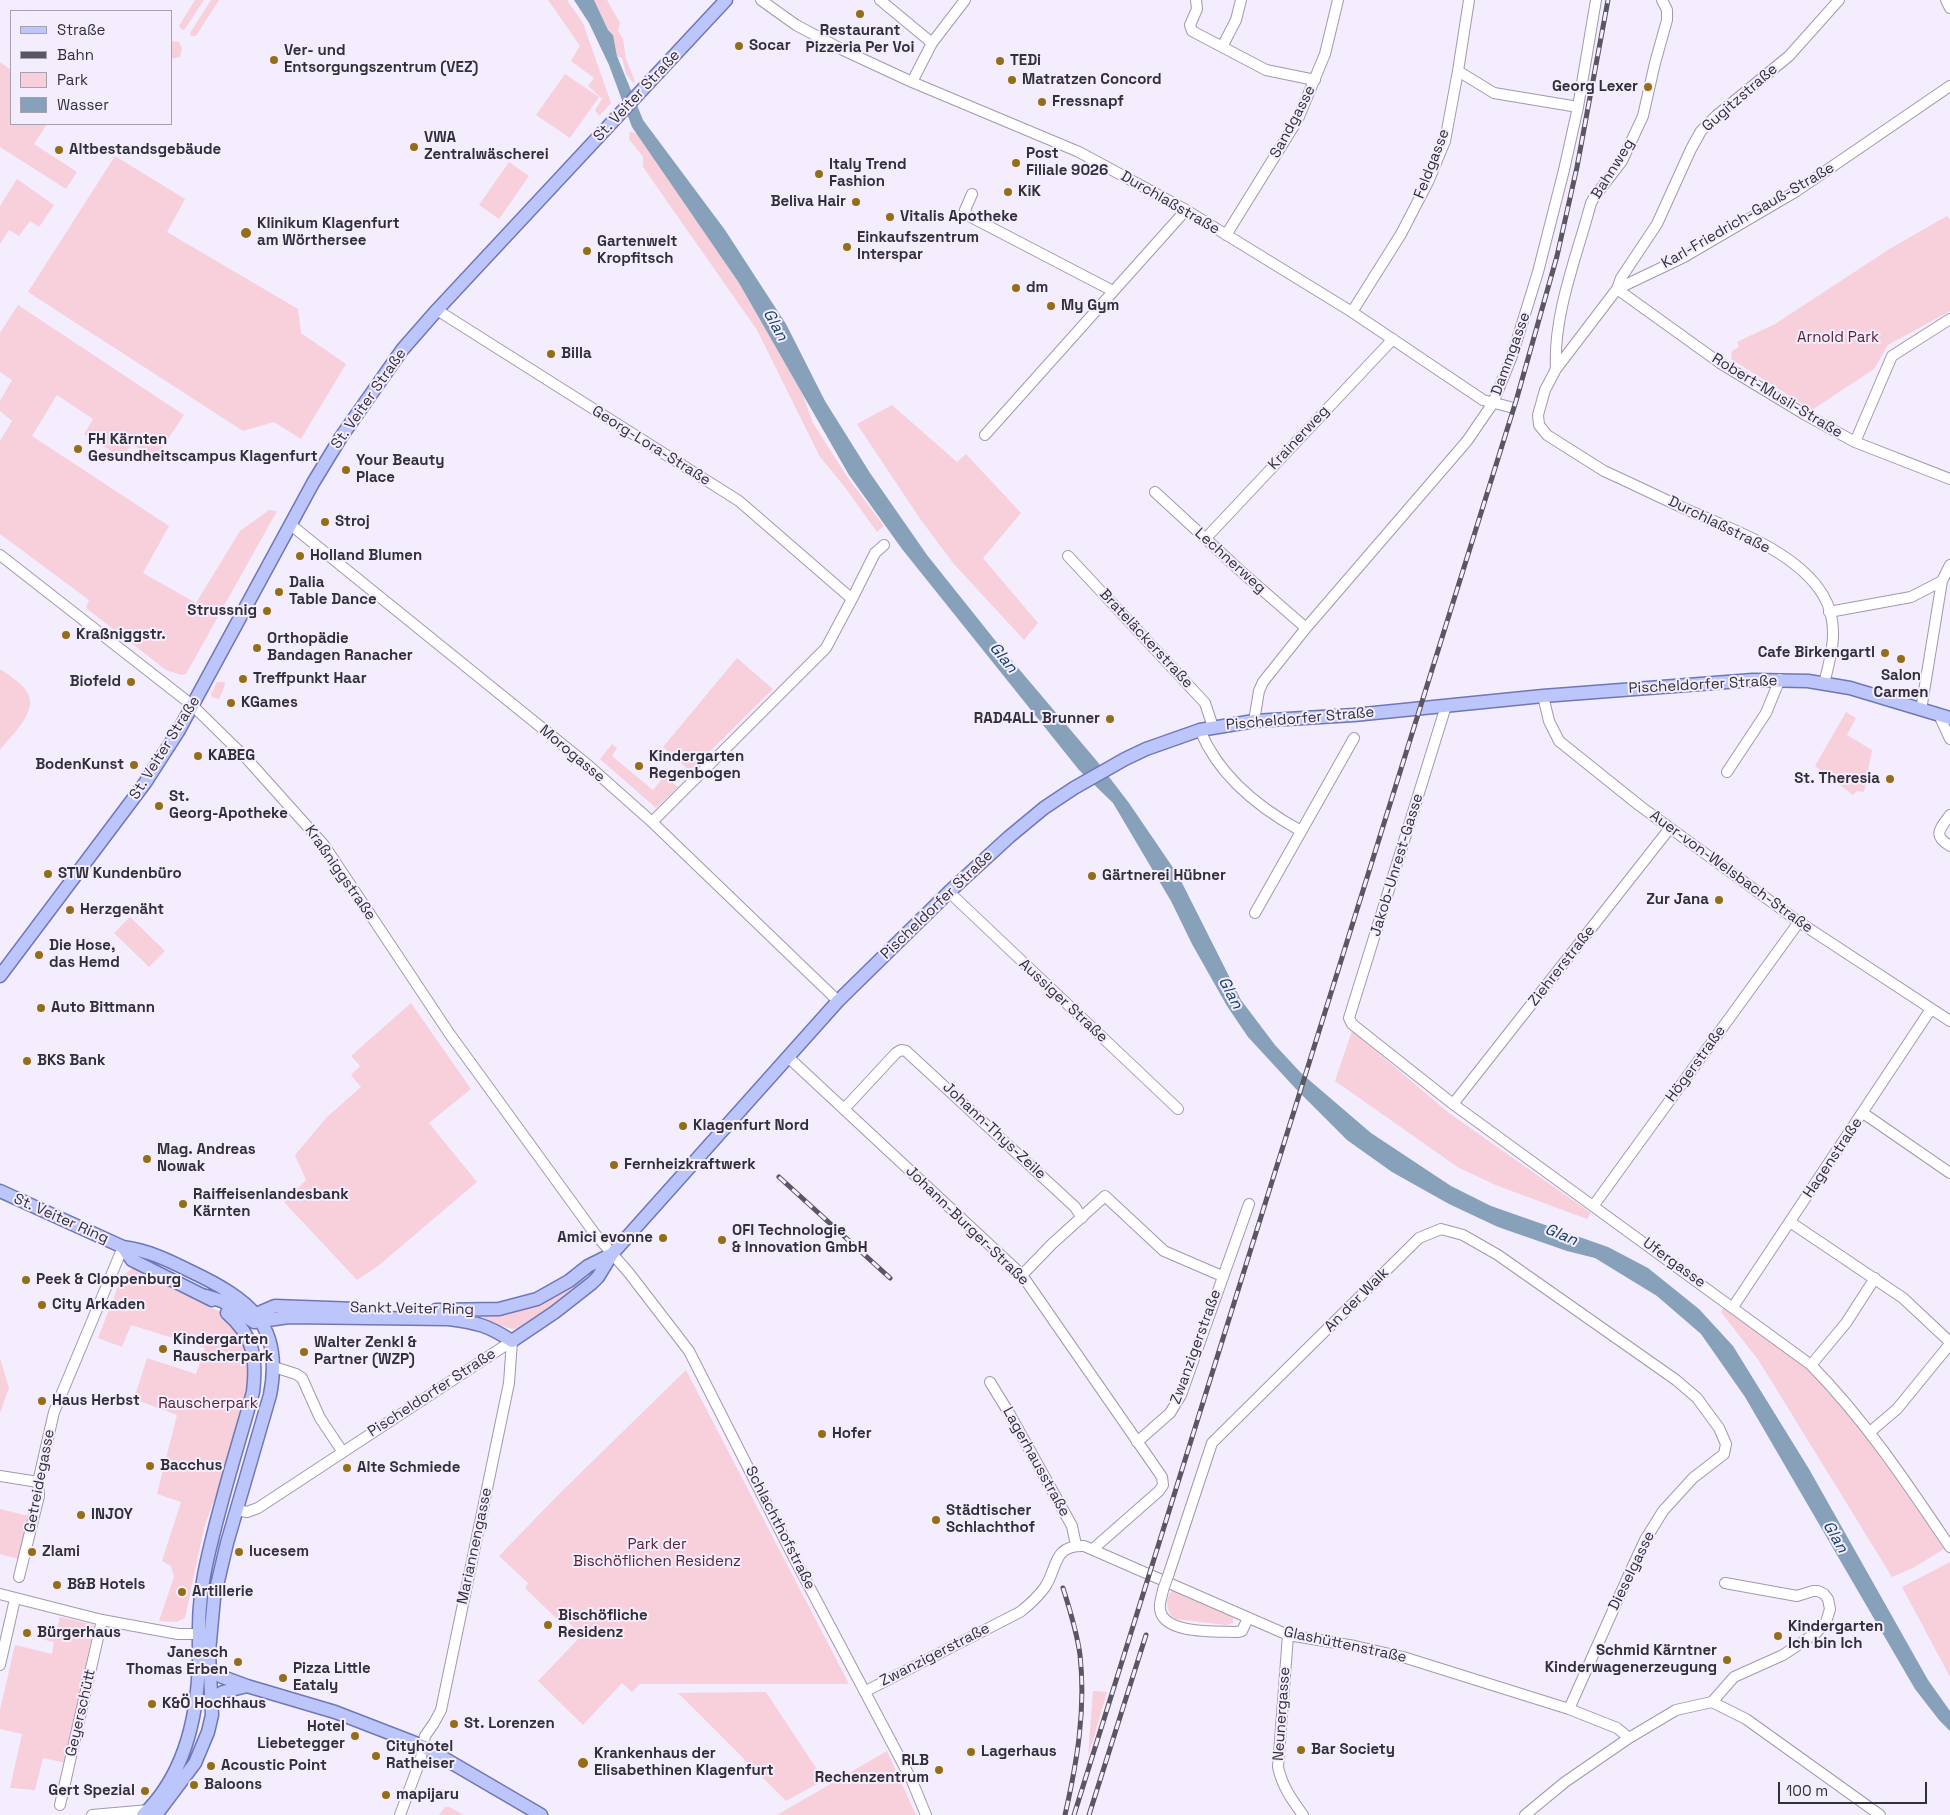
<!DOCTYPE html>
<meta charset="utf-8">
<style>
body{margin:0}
#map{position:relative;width:1950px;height:1815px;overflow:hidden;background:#f3edfe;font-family:"Space Grotesk",sans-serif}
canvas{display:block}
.legend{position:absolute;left:10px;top:10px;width:162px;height:115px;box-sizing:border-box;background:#f3edfe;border:1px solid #a6a1af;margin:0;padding:6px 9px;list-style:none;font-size:15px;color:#332f38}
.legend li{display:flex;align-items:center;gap:10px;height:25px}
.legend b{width:25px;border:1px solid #a6a1af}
.scale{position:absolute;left:1778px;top:1782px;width:149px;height:22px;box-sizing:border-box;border:2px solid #332f38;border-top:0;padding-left:6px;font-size:15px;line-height:18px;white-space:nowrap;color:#332f38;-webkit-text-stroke:4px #f3edfe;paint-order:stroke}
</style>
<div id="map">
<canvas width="1950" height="1815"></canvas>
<ul class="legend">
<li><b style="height:6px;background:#bcc6fb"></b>Straße</li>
<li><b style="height:6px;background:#5b5661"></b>Bahn</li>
<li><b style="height:14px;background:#f7d0db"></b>Park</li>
<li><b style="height:14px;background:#87a1bb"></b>Wasser</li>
</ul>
<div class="scale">100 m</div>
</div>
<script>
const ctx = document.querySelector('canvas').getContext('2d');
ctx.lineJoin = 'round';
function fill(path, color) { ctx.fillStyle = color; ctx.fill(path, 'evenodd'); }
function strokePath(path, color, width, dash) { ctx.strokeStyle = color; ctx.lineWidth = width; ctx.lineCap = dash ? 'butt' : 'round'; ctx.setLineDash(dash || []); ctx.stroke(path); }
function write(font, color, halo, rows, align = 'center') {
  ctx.font = font + ' "Space Grotesk",sans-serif'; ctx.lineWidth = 4; ctx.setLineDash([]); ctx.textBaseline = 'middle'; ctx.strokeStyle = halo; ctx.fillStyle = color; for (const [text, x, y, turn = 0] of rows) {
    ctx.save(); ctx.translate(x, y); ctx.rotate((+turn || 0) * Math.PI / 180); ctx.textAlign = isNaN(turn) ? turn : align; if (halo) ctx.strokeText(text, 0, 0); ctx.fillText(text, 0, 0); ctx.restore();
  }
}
const green = new Path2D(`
 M195 0H204L185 29 182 30 179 26Z
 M211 0H219L196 36H191L190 33Z
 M548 0H567L583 23 611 103 599 116 595 110 602 99 588 86 594 78 571 61 580 46Z
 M594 0H607L620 23 618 31 623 39 626 59 635 81 633 83 626 74 622 58 617 56 613 35 608 30Z
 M171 41 179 42 182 48 180 57 171 59Z
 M0 62 11 70V124H47L34 144 77 172 66 189 0 147Z
 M565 74 599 97 570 138 536 115Z
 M630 132 637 133 739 283 802 393 813 423 848 478 884 526 877 532 844 486 820 457 757 330 643 167V157L629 139Z
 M115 156 185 199 167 232 298 309 301 333 346 364 301 439 274 422 243 431 28 292Z
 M509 162 529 176 499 219 479 205Z
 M17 179 54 205 39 227 30 221 19 236 9 230 0 244V206Z
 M1947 216 1950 219V311L1888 345 1874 369 1812 410 1731 359 1732 351 1739 347 1737 342 1775 324 1891 248Z
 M18 305 184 415 155 458 132 444 122 458 84 434 93 419 57 395 32 436 169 526 143 573 196 603 240 531 269 510 277 511 186 674 181 675 166 670 86 608 89 600 0 534V441L12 421 0 411V401L12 380 0 372V333Z
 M892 405 957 462 966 454 1021 513 983 558 1038 623 1024 640 953 563 921 520 857 424Z
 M737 658 773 689 690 771 663 747Z
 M0 669C8 675 19 681 25 689 42 709 12 734 0 750Z
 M217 682H225L224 688 219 699 212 697 211 694Z
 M1846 712 1856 718 1847 735 1872 750 1864 792 1857 791 1853 795 1815 766Z
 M612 744 617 748 612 756 653 790 664 776 678 787 656 808 600 759Z
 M130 917 165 951 149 967 114 933Z
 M411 1003 471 1089 429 1123 477 1182 378 1266 357 1280 284 1202 306 1180 295 1155 327 1117 361 1087 351 1075 360 1066 351 1056Z
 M1352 1031 1449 1113 1591 1213 1587 1219 1498 1186 1459 1168 1335 1081Z
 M133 1268 168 1284 220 1312 233 1324 244 1346 248 1369 247 1388 222 1477 204 1528 185 1618 176 1622 159 1621 174 1577 171 1566 162 1561 181 1502 157 1494 177 1415 134 1399 147 1358 196 1374 205 1348 131 1325 122 1347 98 1338 122 1276Z
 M589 1273 591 1275 563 1298 521 1328C509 1332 494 1322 482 1317L517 1312 551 1299Z
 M1724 1307 1804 1366 1840 1402 1898 1477 1944 1549 1913 1568 1892 1577 1759 1361 1721 1312Z
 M0 1358 9 1388 0 1413Z
 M686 1370 849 1684H640L632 1692 622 1683 583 1725 538 1681 582 1635 563 1617 559 1621 525 1588 528 1583 499 1556 559 1494Z
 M0 1509 29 1516 18 1559 0 1554Z
 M1950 1562V1677L1902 1587Z
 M1172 1590 1231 1616 1233 1618V1623L1226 1625 1175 1619C1165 1611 1165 1599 1172 1590Z
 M60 1617 94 1625 66 1763 43 1758 35 1790 10 1788 22 1734 0 1729V1710L15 1645 52 1654 54 1642 37 1638 40 1624 57 1628Z
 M1093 1691 1107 1692 1088 1757Z
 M766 1692 824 1780 786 1801 678 1693Z
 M887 1751 916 1815H777Z
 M445 1807H449L464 1815H439Z`);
const water = new Path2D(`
 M574 0H594L608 30 613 35 617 56 643 120 725 230 786 324 825 401 870 473 927 555 1002 649 1096 760 1129 803 1178 875 1241 1000 1275 1045 1301 1073 1371 1133 1451 1186 1491 1206 1608 1247 1648 1268 1699 1309 1733 1346 1809 1469 1928 1680 1950 1711V1731L1939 1720 1915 1689 1745 1397 1701 1334 1657 1296 1595 1258 1567 1251 1498 1227 1449 1204 1392 1172 1347 1140 1296 1089 1248 1037 1227 1006 1192 944 1171 901 1113 803 1079 770 902 549 849 475 739 283 632 127 609 65 589 23Z`);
const minor = new Path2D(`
 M761 0 796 25 843 50 912 82 1079 152 1186 210 1352 312 1483 400 1510 407
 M880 0 932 43
 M1196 0 1197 9 1190 25 1192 31 1266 70 1315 80
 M1946 0 1950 8
 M1222 47 1236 20 1241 0
 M1458 71 1494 93 1578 107
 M912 82 932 43 965 0
 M972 194 965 210 967 215 1113 291
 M1226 235 1298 119 1325 54 1338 0
 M1617 289 1720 363 1804 414 1855 442 1950 479
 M1617 289 1621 278 1657 224 1691 149 1701 131 1716 116 1789 56 1839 0
 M437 310 739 501 852 599 826 648 652 822
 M1352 312 1401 234 1428 182 1445 141 1458 71 1469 0
 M1556 369C1553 314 1577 256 1591 203L1595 196 1622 161 1643 116 1655 63 1667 20V10L1662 0
 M985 435 1186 210
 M1855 442 1892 356 1950 319
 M1155 492 1244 574 1306 628
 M291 525 589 766 652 822 838 1001
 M1206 538 1393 339
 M0 555 192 705 247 759 324 845 449 1033 595 1234 629 1273 689 1351 793 1556 912 1781 926 1815
 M1068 556 1205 703 1213 727
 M852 599 875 553 884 545
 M1829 612 1911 597 1942 581
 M1824 683C1832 654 1840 623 1823 595 1797 552 1734 530 1690 511 1661 498 1633 484 1604 471L1547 435 1539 425 1538 415 1545 390 1556 369 1617 289 1684 257 1795 192 1950 86
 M1543 696 1549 721 1559 741 1640 806 1799 922 1950 1021
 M1446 706 1349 1018 1352 1024 1453 1104 1811 1365C1865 1420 1907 1483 1950 1547
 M1921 710 1942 581 1950 565
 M1939 715 1950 739
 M1254 721 1259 691 1263 682 1306 628 1467 441 1493 403 1512 356 1538 272 1564 170 1578 107 1596 0
 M1200 730C1219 777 1259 808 1301 831
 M1727 772 1766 713 1780 679
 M1950 815C1940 829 1932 835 1950 846
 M949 892 1178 1109
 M1255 913 1354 738
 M788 1057 1022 1275 1162 1477 1163 1485 1159 1491 1093 1549
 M1453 1104 1670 828
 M844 1109 896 1053 901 1050 906 1051 1075 1207 1082 1218
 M1863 1113 1950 1173
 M1594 1205 1799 922
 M1790 1222 1903 1298 1950 1342
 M1022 1275 1052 1244 1105 1196 1164 1251 1222 1276
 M1733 1307 1931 1009
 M1811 1365 1846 1323 1875 1278
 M274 1367 296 1374 302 1378 320 1418 342 1451
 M990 1382 1009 1413 1072 1526 1076 1545
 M1870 1432 1897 1409 1950 1344
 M1137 1442 1170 1413 1181 1395 1249 1204
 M0 1476 38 1482
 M237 1510 247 1512 258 1508 512 1341
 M1169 1573 1212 1443 1419 1238 1441 1229 1463 1235 1498 1255 1676 1380 1697 1398 1719 1428 1726 1444 1724 1454 1693 1478 1663 1511 1645 1540 1631 1570 1569 1709
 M19 1577 39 1496 38 1482 54 1412 123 1247
 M1163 1590C1162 1596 1159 1603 1160 1609 1163 1635 1218 1631 1237 1632L1242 1631 1248 1618
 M0 1594 102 1620 178 1634H204
 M1288 1635 1278 1767C1282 1786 1292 1800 1303 1815
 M0 1665 15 1599
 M866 1691 1020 1612C1029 1605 1038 1597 1045 1587 1058 1568 1052 1545 1084 1546L1288 1635 1355 1646 1403 1657 1569 1709 1617 1728 1629 1738
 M1712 1702 1746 1719 1880 1815
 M60 1805 102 1620
 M92 1815 149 1810
 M400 1815 421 1758 425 1736 434 1723 441 1710 509 1383 512 1341
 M1525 1815 1565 1782 1629 1738 1676 1710 1712 1702 1734 1677 1783 1655 1816 1633 1826 1622 1830 1609 1828 1599 1824 1594 1818 1591H1813L1797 1596 1725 1583`);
const major = new Path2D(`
 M0 976 145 783 179 730 313 483 341 437 402 350 437 310 726 0
 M0 1191 123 1247C147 1250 168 1260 190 1271 249 1299 284 1324 270 1395L227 1543 214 1598 209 1652 212 1715 208 1732 195 1763 156 1815
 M123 1247 132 1260 212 1300
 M206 1296 222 1301 254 1322 289 1317 449 1319C478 1323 487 1325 512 1341L555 1312 592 1283 598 1277 612 1254 838 1001 949 892 1009 837 1044 808 1074 788 1125 759 1146 749 1200 730 1254 721 1354 715 1543 696 1753 680 1808 681 1850 688 1950 718
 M436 1310 499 1309 537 1299 569 1281 588 1266 612 1254
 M251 1320 261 1312 275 1306 356 1309
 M209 1668 220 1676 247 1686 335 1712 423 1746 541 1815
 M205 1702 223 1692 247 1686
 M143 1815C185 1775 198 1715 199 1658 199 1629 198 1606 204 1575 216 1514 236 1453 253 1392 257 1359 254 1336 227 1313`);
const rail = new Path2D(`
 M779 1177 890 1278
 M1063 1588C1070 1610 1077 1632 1080 1655 1086 1710 1077 1762 1065 1815
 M1074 1815 1516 401 1557 256 1577 167 1608 0
 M1089 1815 1146 1635`);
const minorBridge = new Path2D(`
 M1163 1590 1169 1573`);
const markers = [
 [860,14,5,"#936e16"],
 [739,46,5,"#936e16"],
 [274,60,5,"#936e16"],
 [1000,61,5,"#936e16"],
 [1012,80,5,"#936e16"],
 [1648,87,5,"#936e16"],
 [1042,102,5,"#936e16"],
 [414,147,5,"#936e16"],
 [59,150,5,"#936e16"],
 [1016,163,5,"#936e16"],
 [819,174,5,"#936e16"],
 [1008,192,5,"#936e16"],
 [856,202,5,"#936e16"],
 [890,217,5,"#936e16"],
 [246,233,6,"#936e16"],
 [847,247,5,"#936e16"],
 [587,251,5,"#936e16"],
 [1016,288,5,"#936e16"],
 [1051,306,5,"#936e16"],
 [551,354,5,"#936e16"],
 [78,449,5,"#936e16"],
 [346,470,5,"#936e16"],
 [325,522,5,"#936e16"],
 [300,556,5,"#936e16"],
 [279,592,5,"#936e16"],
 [267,611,5,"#936e16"],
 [66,635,5,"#936e16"],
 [257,648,5,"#936e16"],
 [1885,653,5,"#936e16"],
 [1901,659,5,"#936e16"],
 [243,679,5,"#936e16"],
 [131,682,5,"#936e16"],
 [231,703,5,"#936e16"],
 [1110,719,5,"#936e16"],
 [198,756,5,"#936e16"],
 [134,765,5,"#936e16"],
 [639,766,5,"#936e16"],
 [1890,779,5,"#936e16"],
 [159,806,5,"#936e16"],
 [48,874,5,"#936e16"],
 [1092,876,5,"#936e16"],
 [1719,900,5,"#936e16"],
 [70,910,5,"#936e16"],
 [39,955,5,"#936e16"],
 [41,1008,5,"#936e16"],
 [27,1061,5,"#936e16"],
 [683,1126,5,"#936e16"],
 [147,1159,5,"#936e16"],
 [614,1165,5,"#936e16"],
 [183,1204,5,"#936e16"],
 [663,1238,5,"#936e16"],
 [722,1240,5,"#936e16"],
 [26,1280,5,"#936e16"],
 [42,1305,5,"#936e16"],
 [163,1349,5,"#936e16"],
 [304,1352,5,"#936e16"],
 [42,1401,5,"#936e16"],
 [822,1434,5,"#936e16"],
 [150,1466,5,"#936e16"],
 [347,1468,5,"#936e16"],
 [81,1515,5,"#936e16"],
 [936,1520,5,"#936e16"],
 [32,1552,5,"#936e16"],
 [239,1552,5,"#936e16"],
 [57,1585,5,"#936e16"],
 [182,1592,5,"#936e16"],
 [548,1625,5,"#936e16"],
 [27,1633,5,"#936e16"],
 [1778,1636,5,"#936e16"],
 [1727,1660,5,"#936e16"],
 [238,1662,5,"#936e16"],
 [283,1678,5,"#936e16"],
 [152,1704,5,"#936e16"],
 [454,1724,5,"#936e16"],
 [355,1736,5,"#936e16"],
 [1301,1750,5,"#936e16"],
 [971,1752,5,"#936e16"],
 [376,1756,5,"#936e16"],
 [583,1763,6,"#936e16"],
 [211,1766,5,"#936e16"],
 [939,1770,5,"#936e16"],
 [194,1785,5,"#936e16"],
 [145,1791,5,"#936e16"],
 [386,1795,5,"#936e16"]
];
const poiNames = [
 ["Restaurant",860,31,"center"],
 ["Pizzeria Per Voi",860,48,"center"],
 ["Socar",749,46],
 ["Ver- und",284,51],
 ["Entsorgungszentrum (VEZ)",284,68],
 ["TEDi",1010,61],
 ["Matratzen Concord",1022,80],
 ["Georg Lexer",1638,87,"right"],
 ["Fressnapf",1052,102],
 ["VWA",424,138],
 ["Zentralwäscherei",424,155],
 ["Altbestandsgebäude",69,150],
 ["Post",1026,154],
 ["Filiale 9026",1026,171],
 ["Italy Trend",829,165],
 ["Fashion",829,182],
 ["KiK",1018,192],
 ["Beliva Hair",846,202,"right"],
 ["Vitalis Apotheke",900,217],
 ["Klinikum Klagenfurt",257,224],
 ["am Wörthersee",257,241],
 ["Einkaufszentrum",857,238],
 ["Interspar",857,255],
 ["Gartenwelt",597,242],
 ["Kropfitsch",597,259],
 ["dm",1026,288],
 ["My Gym",1061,306],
 ["Billa",561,354],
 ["FH Kärnten",88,440],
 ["Gesundheitscampus Klagenfurt",88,457],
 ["Your Beauty",356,461],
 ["Place",356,478],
 ["Stroj",335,522],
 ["Holland Blumen",310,556],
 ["Dalia",289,583],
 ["Table Dance",289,600],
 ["Strussnig",257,611,"right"],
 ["Kraßniggstr.",76,635],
 ["Orthopädie",267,639],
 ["Bandagen Ranacher",267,656],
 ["Cafe Birkengartl",1875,653,"right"],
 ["Salon",1901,676,"center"],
 ["Carmen",1901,693,"center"],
 ["Treffpunkt Haar",253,679],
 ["Biofeld",121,682,"right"],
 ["KGames",241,703],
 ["RAD4ALL Brunner",1100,719,"right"],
 ["KABEG",208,756],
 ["Kindergarten",649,757],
 ["Regenbogen",649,774],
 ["BodenKunst",124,765,"right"],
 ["St. Theresia",1880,779,"right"],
 ["St.",169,797],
 ["Georg-Apotheke",169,814],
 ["STW Kundenbüro",58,874],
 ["Gärtnerei Hübner",1102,876],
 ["Zur Jana",1709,900,"right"],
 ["Herzgenäht",80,910],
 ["Die Hose,",49,946],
 ["das Hemd",49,963],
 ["Auto Bittmann",51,1008],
 ["BKS Bank",37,1061],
 ["Klagenfurt Nord",693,1126],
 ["Mag. Andreas",157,1150],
 ["Nowak",157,1167],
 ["Fernheizkraftwerk",624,1165],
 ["Raiffeisenlandesbank",193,1195],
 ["Kärnten",193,1212],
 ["OFI Technologie",732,1231],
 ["& Innovation GmbH",732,1248],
 ["Amici evonne",653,1238,"right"],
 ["Peek & Cloppenburg",36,1280],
 ["City Arkaden",52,1305],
 ["Kindergarten",173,1340],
 ["Rauscherpark",173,1357],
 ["Walter Zenkl &",314,1343],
 ["Partner (WZP)",314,1360],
 ["Haus Herbst",52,1401],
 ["Hofer",832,1434],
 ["Bacchus",160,1466],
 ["Alte Schmiede",357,1468],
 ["Städtischer",946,1511],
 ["Schlachthof",946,1528],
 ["INJOY",91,1515],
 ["Zlami",42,1552],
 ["lucesem",249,1552],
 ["B&B Hotels",67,1585],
 ["Artillerie",192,1592],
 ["Bischöfliche",558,1616],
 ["Residenz",558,1633],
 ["Kindergarten",1788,1627],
 ["Ich bin Ich",1788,1644],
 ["Bürgerhaus",37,1633],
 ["Schmid Kärntner",1717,1651,"right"],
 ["Kinderwagenerzeugung",1717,1668,"right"],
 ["Janesch",228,1653,"right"],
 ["Thomas Erben",228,1670,"right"],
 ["Pizza Little",293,1669],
 ["Eataly",293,1686],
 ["K&Ö Hochhaus",162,1704],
 ["St. Lorenzen",464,1724],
 ["Hotel",345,1727,"right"],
 ["Liebetegger",345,1744,"right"],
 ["Cityhotel",386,1747],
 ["Ratheiser",386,1764],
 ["Bar Society",1311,1750],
 ["Lagerhaus",981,1752],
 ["Krankenhaus der",594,1754],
 ["Elisabethinen Klagenfurt",594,1771],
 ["RLB",929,1761,"right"],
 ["Rechenzentrum",929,1778,"right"],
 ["Acoustic Point",221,1766],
 ["Baloons",204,1785],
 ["Gert Spezial",135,1791,"right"],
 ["mapijaru",396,1795]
];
const streetNames = [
 ["St. Veiter Straße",637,96,-47],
 ["Gugitzstraße",1740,98,-41],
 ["Sandgasse",1293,122,-62],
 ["Feldgasse",1432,164,-69],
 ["Bahnweg",1613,169,-58],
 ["Durchlaßstraße",1170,203,30],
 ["Karl-Friedrich-Gauß-Straße",1748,216,-30],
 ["Dammgasse",1511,354,-70],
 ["Robert-Musil-Straße",1777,396,31],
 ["St. Veiter Straße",369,399,-55],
 ["Krainerweg",1299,438,-47],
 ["Georg-Lora-Straße",651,446,32],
 ["Durchlaßstraße",1719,525,26],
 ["Lechnerweg",1230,561,42],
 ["Brateläckerstraße",1146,639,47],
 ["Pischeldorfer Straße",1703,685,-3],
 ["Pischeldorfer Straße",1300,719,-5],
 ["St. Veiter Straße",165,748,-58],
 ["Morogasse",572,754,40],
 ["Jakob-Unrest-Gasse",1397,865,-73],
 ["Auer-von-Welsbach-Straße",1731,872,36],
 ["Kraßniggstraße",340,873,55],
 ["Pischeldorfer Straße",937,905,-44],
 ["Ziehrerstraße",1562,966,-52],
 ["Aussiger Straße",1063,1001,43],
 ["Högerstraße",1696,1064,-54],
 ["Johann-Thys-Zeile",994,1131,43],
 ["Hagenstraße",1833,1158,-56],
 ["St. Veiter Ring",61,1219,24],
 ["Johann-Burger-Straße",967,1226,44],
 ["Ufergasse",1674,1263,36],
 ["An der Walk",1357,1300,-45],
 ["Sankt Veiter Ring",412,1309,1],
 ["Zwanzigerstraße",1196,1347,-70],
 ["Pischeldorfer Straße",432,1393,-33],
 ["Lagerhausstraße",1036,1462,61],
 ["Getreidegasse",40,1481,-79],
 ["Schlachthofstraße",780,1528,63],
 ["Mariannengasse",475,1546,-78],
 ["Dieselgasse",1632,1571,-64],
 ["Glashüttenstraße",1345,1645,12],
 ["Zwanzigerstraße",935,1655,-27],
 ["Geyerschütt",81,1713,-77],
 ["Neunergasse",1282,1714,-86]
];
const parkNames = [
 ["Arnold Park",1838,338],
 ["Rauscherpark",208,1404],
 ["Park der",657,1545],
 ["Bischöflichen Residenz",657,1562]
];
const waterNames = [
 ["Glan",775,325,61],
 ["Glan",1003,658,51],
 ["Glan",1230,993,62],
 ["Glan",1561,1235,22],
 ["Glan",1835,1537,60]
];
fill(green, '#f7d0db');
fill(water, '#87a1bb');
strokePath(minor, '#a199ad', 12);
strokePath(major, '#6f78b5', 15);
strokePath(minor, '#fff', 10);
strokePath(major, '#bcc6fb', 12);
strokePath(rail, '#5b5661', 5);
strokePath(rail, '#f3edfe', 3, [9]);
strokePath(minorBridge, '#a199ad', 12, []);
strokePath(minorBridge, '#fff', 10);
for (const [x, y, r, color] of markers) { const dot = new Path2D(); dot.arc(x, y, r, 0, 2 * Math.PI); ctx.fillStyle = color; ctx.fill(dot); strokePath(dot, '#f3edfe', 2); }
write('bold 15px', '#332f38', '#f3edfe', poiNames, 'left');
write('15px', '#332f38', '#f3edfe', streetNames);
write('15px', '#562436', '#f3edfe', parkNames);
write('italic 16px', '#154064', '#f3edfe', waterNames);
</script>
